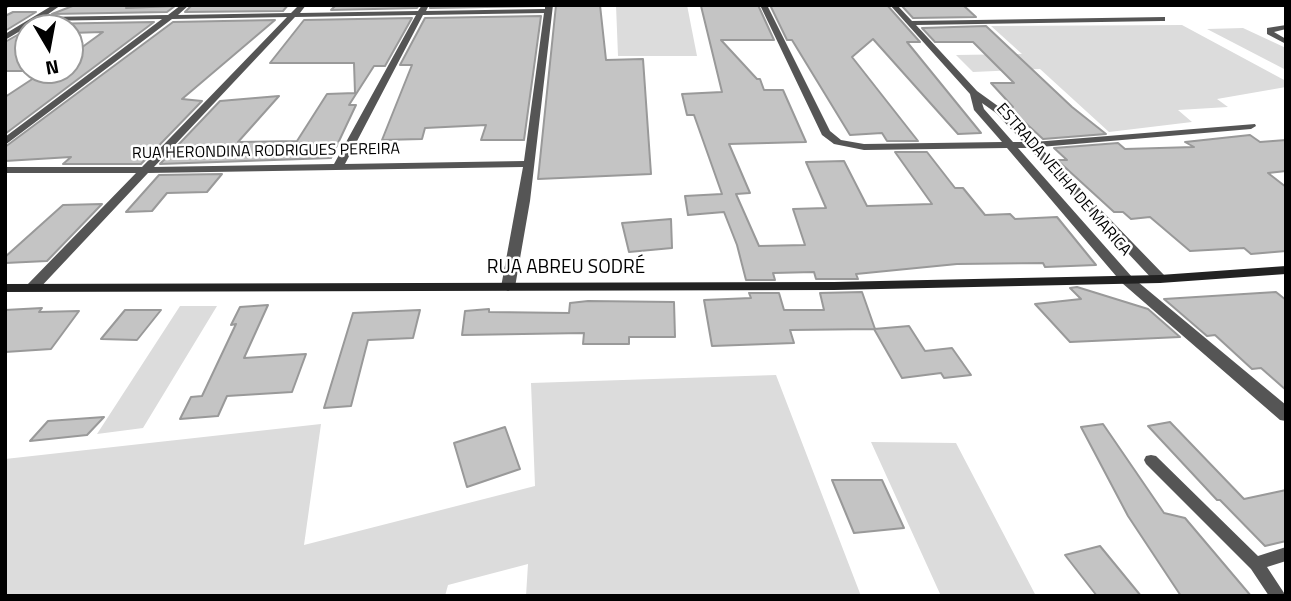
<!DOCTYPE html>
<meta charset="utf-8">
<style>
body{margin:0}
#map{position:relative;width:1291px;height:601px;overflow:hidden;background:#fff;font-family:"Titillium Web",sans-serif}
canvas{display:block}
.frame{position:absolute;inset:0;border:7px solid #000;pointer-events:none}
.north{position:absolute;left:14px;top:14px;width:70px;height:70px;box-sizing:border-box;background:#fff;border:2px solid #999;border-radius:50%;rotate:170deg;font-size:19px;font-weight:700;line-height:28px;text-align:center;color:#000}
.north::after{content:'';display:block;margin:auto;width:24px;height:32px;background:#000;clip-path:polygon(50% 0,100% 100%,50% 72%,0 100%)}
</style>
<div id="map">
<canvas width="1291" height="601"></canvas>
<div class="frame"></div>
<div class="north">N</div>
</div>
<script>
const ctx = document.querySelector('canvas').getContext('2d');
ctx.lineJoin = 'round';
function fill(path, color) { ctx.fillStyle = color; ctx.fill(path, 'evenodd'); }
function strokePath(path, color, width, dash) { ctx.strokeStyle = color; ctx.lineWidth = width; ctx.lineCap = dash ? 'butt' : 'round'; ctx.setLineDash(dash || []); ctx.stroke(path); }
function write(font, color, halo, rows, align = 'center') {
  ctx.font = font + ' "Titillium Web",sans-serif'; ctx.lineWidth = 5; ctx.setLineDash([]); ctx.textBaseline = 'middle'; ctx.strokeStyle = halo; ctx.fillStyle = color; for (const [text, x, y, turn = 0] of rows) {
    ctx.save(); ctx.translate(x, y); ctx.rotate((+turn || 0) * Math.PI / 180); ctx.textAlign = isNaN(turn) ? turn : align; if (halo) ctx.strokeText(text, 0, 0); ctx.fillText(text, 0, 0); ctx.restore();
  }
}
const green = new Path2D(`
 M616 5H687L697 56H618Z
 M1182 25 1286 81V87L1217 99 1228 107 1178 110 1192 122 1109 132 1040 69 973 72 956 55 1022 54 991 26Z
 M1243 28 1286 48V70L1207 29Z
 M180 306H217L143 428 97 434Z
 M776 375 861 596H526L528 564 448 585 445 596H5V459L321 424 304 545 535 486 531 383Z
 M871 442 956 443 1036 596H941Z`);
const building = new Path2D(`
 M75 5H129L126 8 175 6 167 12 52 14Z
 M288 5 283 11 185 12 191 6Z
 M336 5H419L417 8 331 10Z
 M430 5H542V6L430 8Z
 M556 5H600L606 60 643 59 651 174 538 179Z
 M758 5 774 40H721L757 79H760L764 90H783L806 142 729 144 750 193 736 194 759 246 805 245 793 209 826 208 806 162 844 161 867 206 932 204 895 152H927L955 188H963L985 215 1010 214 1015 219 1057 217 1096 265 1045 267 1043 263 957 264 856 274 858 279H816L814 272 773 273 775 280H746L737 245 724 212 688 215 685 196 722 194 694 115H687L682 94 722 92 701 6Z
 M770 5H887L920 42H907L981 133 958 134 873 39 852 57 918 141H887L882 133 850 135 792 40H787Z
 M901 5H963L976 17 913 18Z
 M13 12H36L5 31V16Z
 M541 16 524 140H481L486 125 425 128 422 139 382 140 412 65H400L425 18Z
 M412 18 385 66H374L349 105H356L331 158 160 164 220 101 279 96 238 142 297 141 327 94 355 93 354 63H270L304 20Z
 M275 20 182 99 202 101 141 164H63L71 157 5 161V147L173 22Z
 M154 22 5 134V97L46 70H70V56L103 32 70 33V28H30L38 24Z
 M986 26 1072 107 1106 134 1043 139 1008 107H1013L991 83H1014L973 42H935L922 28Z
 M28 29V71H5V42Z
 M1250 135 1260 142 1286 140V171L1268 173 1286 187V251L1251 254 1244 248 1190 251 1150 217 1131 219 1123 212H1114L1057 160H1067L1054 148 1118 143 1125 149 1194 147 1185 142Z
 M222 174 207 192 167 193 152 211 126 212 159 175Z
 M102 204 47 261 5 263V257L63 205Z
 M671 219 672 248 629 252 622 223Z
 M1077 287 1148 309 1180 337 1070 342 1035 304 1081 299 1070 288Z
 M862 292 875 329 790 330 794 343 712 346 704 300 751 298 749 293H779L784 310H824L820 293Z
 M1276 292 1286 300V390L1261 368 1252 369 1215 335 1207 336 1164 299Z
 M588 301 674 302 675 337H629V344H583L584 333 462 335 465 311 489 309V312L569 313 570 303Z
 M268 305 244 358 306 354 292 392 227 396 218 416 180 419 191 397 202 396 236 324 231 325 240 307Z
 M42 308 39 312 79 311 51 349 5 352V310Z
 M125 310H161L137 340 101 339Z
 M420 310 413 338 368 340 351 406 324 408 353 313Z
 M909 326 925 351 952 348 971 375 944 378 941 373 902 378 874 329Z
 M104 417 87 435 30 441 48 421Z
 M1170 422 1244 499 1286 490V541L1265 546 1220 500H1217L1148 426Z
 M1103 424 1164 513 1185 518 1251 596H1181L1128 516 1081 427Z
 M505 427 520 469 467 487 454 443Z
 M832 480H882L904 528 854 533Z
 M1100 546 1141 596H1097L1065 555Z`);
const service = new Path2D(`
 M1151 455 1156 456 1258 556 1286 547V561L1267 567 1286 596H1269L1251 569 1146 464 1144 460 1146 456Z`);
const minor = new Path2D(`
 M5 5H12L5 9Z
 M53 5H61L44 17 168 15 181 5H189L178 15 291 13 299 5H306L300 13 418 11 422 5 428 7 426 11 545 9V5H553L530 201 515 287 508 291 501 287 523 167 148 173 37 291H27L25 288 27 285 136 173H5V167H142L287 17 172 19 5 145V137L162 19 37 21 5 40V34ZM544 13 524 161 345 164 423 15ZM416 15 334 164 154 167 295 17Z
 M760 5H767L830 131 841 140 864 144 1002 142 974 110 970 94 890 5H897L912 21 1165 17V21H1162L916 25 977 91 1002 109 1034 142 1255 124 1256 126 1251 129 1040 147 1165 276 1167 279 1160 283 1155 282 1029 148H1018L1132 277 1286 405V421L1280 420 1122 283 1007 148 864 150 834 144 822 135ZM982 103 996 113 1023 142H1013L984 109Z
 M1286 25V29L1274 32 1286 39V44L1267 34V28Z`);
const secondary = new Path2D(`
 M1286 266V274L1160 283 834 290 5 292V284L834 282 1160 275Z`);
const farStreetnames = [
 ["RUA HERONDINA RODRIGUES PEREIRA",266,152,-1],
 ["ESTRADA VELHA DE MARICA",1063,180,49]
];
const streetNames = [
 ["RUA ABREU SODRÉ",566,268]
];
fill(green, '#dcdcdc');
fill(building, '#c4c4c4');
strokePath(building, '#999', 2);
fill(service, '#555');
fill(minor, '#555');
fill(secondary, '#222');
write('16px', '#000', '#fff', farStreetnames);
write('19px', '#000', '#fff', streetNames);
</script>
